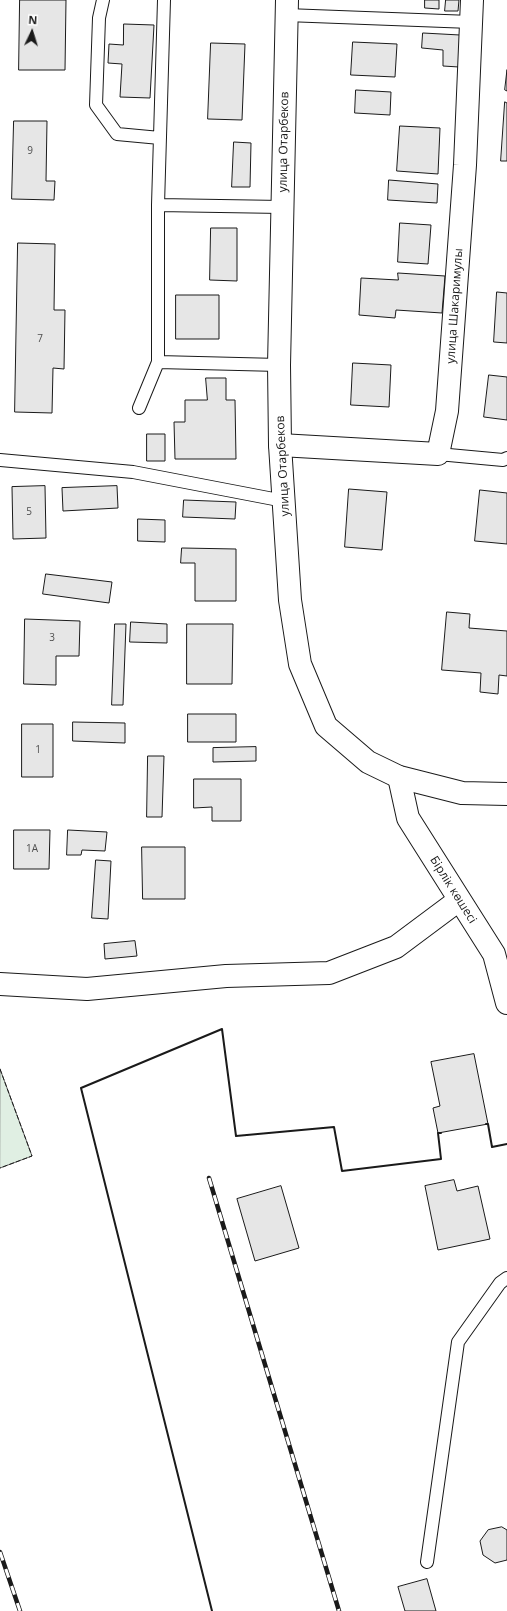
<!DOCTYPE html>
<meta charset="utf-8">
<style>
body{margin:0}
#map{position:relative;width:507px;height:1611px;overflow:hidden;background:#fff;font-family:"Open Sans",sans-serif}
canvas{display:block}
.north{position:absolute;left:12px;top:12px;width:40px;height:40px;-webkit-text-stroke:3px #fff;paint-order:stroke;rotate:4deg;font-size:11px;font-weight:700;line-height:16px;text-align:center;color:#1a1a1a}
.north::after{content:'';display:block;margin:auto;width:14px;height:18px;background:#1a1a1a;clip-path:polygon(50% 0,100% 100%,50% 72%,0 100%)}
</style>
<div id="map">
<canvas width="507" height="1611"></canvas>
<div class="north">N</div>
</div>
<script>
const ctx = document.querySelector('canvas').getContext('2d');
ctx.lineJoin = 'round';
function fill(path, color) { ctx.fillStyle = color; ctx.fill(path, 'evenodd'); }
function strokePath(path, color, width, dash) { ctx.strokeStyle = color; ctx.lineWidth = width; ctx.lineCap = dash ? 'butt' : 'round'; ctx.setLineDash(dash || []); ctx.stroke(path); }
function write(font, color, halo, rows, align = 'center') {
  ctx.font = font + ' "Open Sans",sans-serif'; ctx.lineWidth = 3; ctx.setLineDash([]); ctx.textBaseline = 'middle'; ctx.strokeStyle = halo; ctx.fillStyle = color; for (const [text, x, y, turn = 0] of rows) {
    ctx.save(); ctx.translate(x, y); ctx.rotate((+turn || 0) * Math.PI / 180); ctx.textAlign = isNaN(turn) ? turn : align; if (halo) ctx.strokeText(text, 0, 0); ctx.fillText(text, 0, 0); ctx.restore();
  }
}
const green = new Path2D(`
 M0 1069 32 1156 0 1168Z`);
const building = new Path2D(`
 M20 0H66L65 70H19Z
 M425 0H439V9L425 8Z
 M446 0H459L458 11H445Z
 M124 24 154 25 150 98 120 97 122 64 108 63 109 44 123 45Z
 M423 33 460 35 459 67 443 66V50L422 48Z
 M353 42 397 44 395 77 351 75Z
 M211 43 245 44 242 120 208 119Z
 M507 70V91L505 90Z
 M356 90 391 92 390 115 355 113Z
 M505 102 507 103V161H501Z
 M14 121H47L46 181H55L54 200 12 199Z
 M400 126 440 128 438 174 397 171Z
 M234 142 251 143 250 187H232Z
 M389 180 438 184 437 203 388 200Z
 M400 223 431 225 428 264 398 262Z
 M211 228H237V281L210 280Z
 M18 243 55 244 54 310H65L64 369 53 368 52 413 15 412Z
 M398 273 445 276 442 313 396 310 395 318 359 315 361 278 398 280Z
 M497 292 507 293V343L494 342Z
 M176 295H219V339H176Z
 M353 363 391 365 389 407 351 405Z
 M489 375 507 377V420L484 417Z
 M206 378H226V400H235L236 459H175L174 422H185V400H207Z
 M147 434H165V461H147Z
 M45 486 46 538 13 539 12 487Z
 M117 486 118 508 63 511 62 488Z
 M349 489 387 492 382 550 345 547Z
 M480 490 507 493V544L475 541Z
 M184 500 236 502 235 519 183 517Z
 M138 519 165 520V542L138 541Z
 M182 548 236 549V601H195V563H181Z
 M46 574 112 582 109 603 43 594Z
 M447 612 470 614 469 628 507 631V676L499 675 498 694 480 692 481 673 442 670Z
 M25 619 80 621 79 656H56V685L24 684Z
 M131 622 167 624V643L130 642Z
 M115 624H126L123 705H112Z
 M187 624H233L232 684H187Z
 M188 714H236V742H188Z
 M73 722 125 723V743L73 741Z
 M22 724H53V777H22Z
 M256 747V761L213 762V748Z
 M148 756H164L162 817H147Z
 M194 779H241V821H212V807L194 808Z
 M14 830H50L49 869H14Z
 M68 830 107 832 105 851 82 850 81 855H67Z
 M142 847H185V899H143Z
 M96 860 111 861 108 919 92 918Z
 M135 941 137 956 105 959 104 944Z
 M474 1054 488 1124 438 1133 433 1108 440 1106 431 1062Z
 M454 1180 457 1191 478 1186 490 1239 438 1250 425 1186Z
 M281 1186 299 1248 255 1261 237 1199Z
 M502 1527 507 1530V1560L495 1563 483 1555 480 1541 488 1530Z
 M427 1579 436 1611H405L398 1587Z`);
const service = new Path2D(`
 M103 0 99 18 96 105 117 134 160 138
 M286 15 471 22
 M158 205 282 207
 M158 362 279 365
 M139 408 158 362V205L164 0
 M438 454 503 460 507 458
 M0 460 133 472 284 501
 M427 1562 458 1342 500 1283 507 1278`);
const minor = new Path2D(`
 M280 445 438 454 447 411 465 165 472 0
 M399 777 408 818 494 954 507 1003
 M0 984 87 989 226 976 329 973 396 947 459 900`);
const secondary = new Path2D(`
 M287 0 279 365 280 445 290 600 300 664 326 726 368 762 399 777 462 793 507 794`);
const rail = new Path2D(`
 M209 1178 339 1611
 M0 1552 20 1611`);
const fence = new Path2D(`
 M0 1069 32 1156 0 1168`);
const wall = new Path2D(`
 M486 1124H488L492 1147 507 1144
 M212 1611 81 1088 222 1029 236 1136 334 1127 342 1171 441 1159 438 1133H441`);
const numberNames = [
 ["9",30,151],
 ["7",40,339],
 ["5",29,512],
 ["3",52,638],
 ["1",38,750],
 ["1А",32,849]
];
const streetNames = [
 ["улица Отарбеков",284,142,-89],
 ["улица Шакаримулы",455,306,-86],
 ["улица Отарбеков",283,466,-93],
 ["Бірлік көшесі",453,890,58]
];
fill(green, '#e0efe3');
strokePath(green, '#6a6a6a', 1);
fill(building, '#e6e6e6');
strokePath(building, '#1a1a1a', 1);
strokePath(service, '#1a1a1a', 14);
strokePath(minor, '#1a1a1a', 24);
strokePath(secondary, '#1a1a1a', 24);
strokePath(service, '#fff', 12);
strokePath(minor, '#fff', 22);
strokePath(secondary, '#fff', 22);
strokePath(rail, '#1a1a1a', 4.5);
strokePath(rail, '#fff', 3, [9]);
strokePath(fence, '#1a1a1a', 1, [5, 2]);
strokePath(wall, '#1a1a1a', 2);
write('10px', '#4d4d4d', null, numberNames);
write('12px', '#1a1a1a', '#fff', streetNames);
</script>
